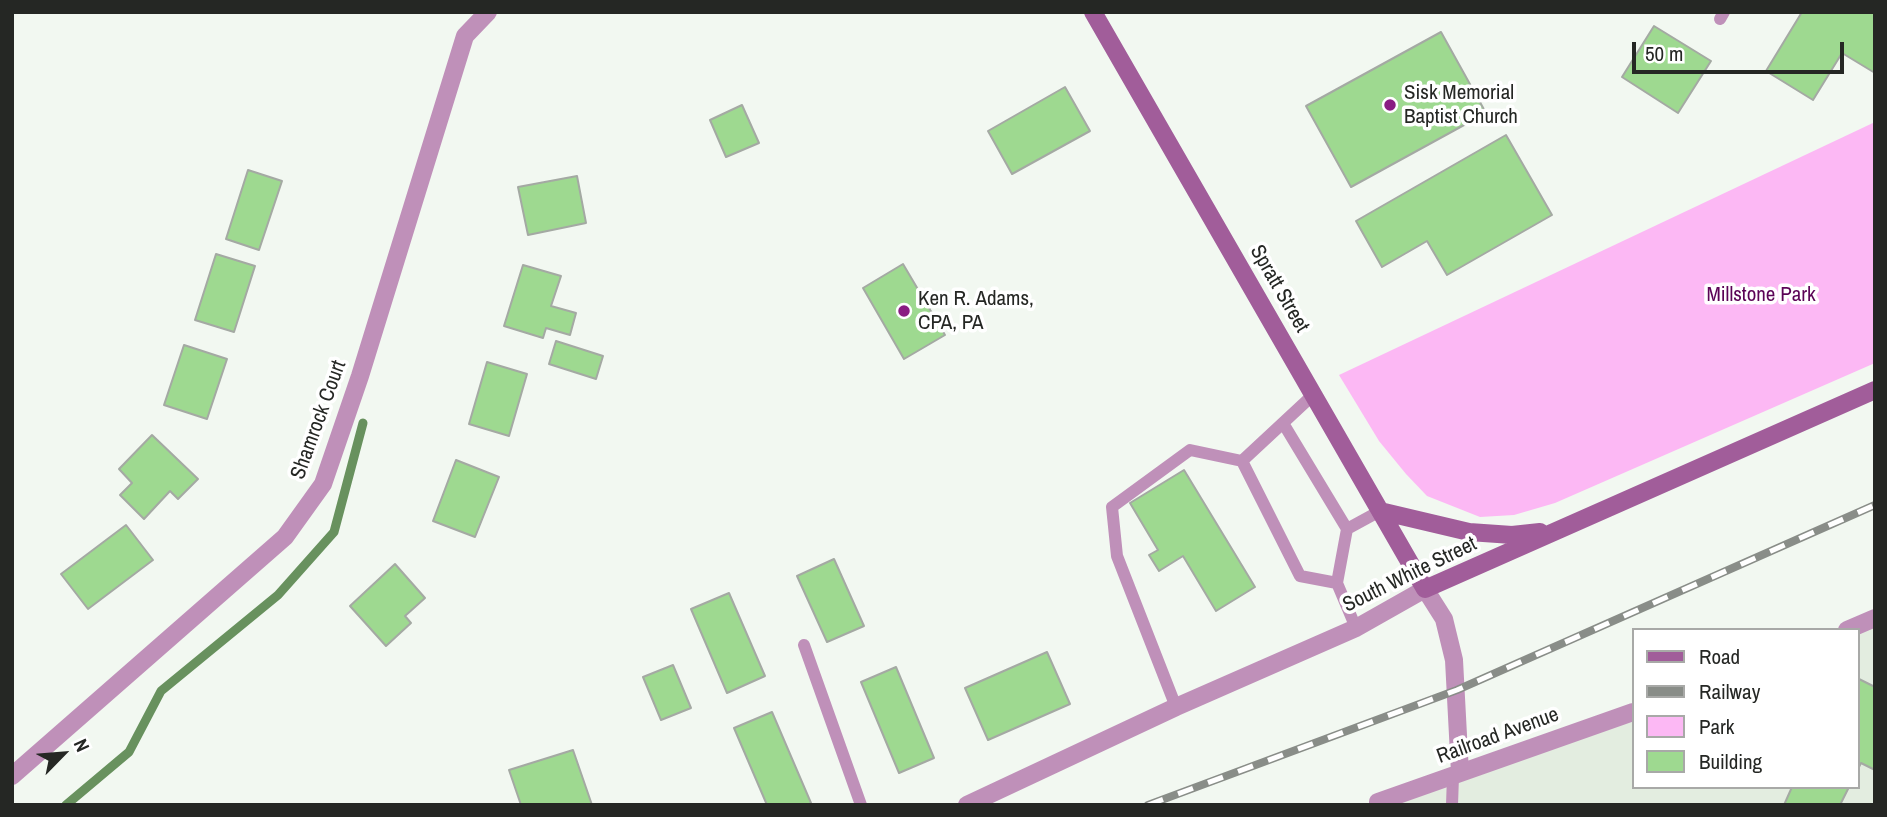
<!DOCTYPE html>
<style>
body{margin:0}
#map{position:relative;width:1887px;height:817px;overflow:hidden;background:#f2f8f1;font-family:"Archivo Narrow",sans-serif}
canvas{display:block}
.frame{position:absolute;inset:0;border:14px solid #252724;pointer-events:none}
.legend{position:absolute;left:1632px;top:628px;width:228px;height:161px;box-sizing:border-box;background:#fff;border:2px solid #a8a9a7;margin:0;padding:9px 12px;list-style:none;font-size:21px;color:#252724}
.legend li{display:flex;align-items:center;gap:14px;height:35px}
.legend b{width:35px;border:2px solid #a8a9a7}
.north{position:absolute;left:28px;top:719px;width:70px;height:70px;-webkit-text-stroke:5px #fff;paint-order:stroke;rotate:65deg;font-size:19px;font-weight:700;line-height:28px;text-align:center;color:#252724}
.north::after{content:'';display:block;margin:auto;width:24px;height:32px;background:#252724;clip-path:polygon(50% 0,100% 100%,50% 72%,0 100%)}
.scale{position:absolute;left:1632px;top:42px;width:212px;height:32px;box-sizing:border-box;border:4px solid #252724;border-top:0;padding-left:9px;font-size:21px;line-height:24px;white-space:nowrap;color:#252724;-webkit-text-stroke:5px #fff;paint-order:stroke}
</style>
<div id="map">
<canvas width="1887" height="817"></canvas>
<div class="frame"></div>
<ul class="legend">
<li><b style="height:9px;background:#a15d9a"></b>Road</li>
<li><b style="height:9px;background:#898d88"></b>Railway</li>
<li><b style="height:19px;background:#fcb8f4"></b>Park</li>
<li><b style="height:19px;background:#9ed990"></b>Building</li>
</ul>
<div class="north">N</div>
<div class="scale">50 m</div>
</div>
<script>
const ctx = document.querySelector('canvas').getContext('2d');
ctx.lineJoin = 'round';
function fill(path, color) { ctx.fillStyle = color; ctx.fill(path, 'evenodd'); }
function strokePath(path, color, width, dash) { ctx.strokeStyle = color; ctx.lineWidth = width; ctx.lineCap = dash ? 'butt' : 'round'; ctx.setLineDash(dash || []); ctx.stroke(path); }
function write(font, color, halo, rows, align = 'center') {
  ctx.font = font + ' "Archivo Narrow",sans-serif'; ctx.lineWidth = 7; ctx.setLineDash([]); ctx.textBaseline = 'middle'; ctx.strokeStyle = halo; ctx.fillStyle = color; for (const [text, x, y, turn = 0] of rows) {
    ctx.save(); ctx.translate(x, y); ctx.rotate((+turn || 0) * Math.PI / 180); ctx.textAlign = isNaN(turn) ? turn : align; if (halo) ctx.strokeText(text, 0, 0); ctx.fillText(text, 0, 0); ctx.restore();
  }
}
const built = new Path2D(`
 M1875 623V805H1386L1633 716V787H1857V630Z`);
const green = new Path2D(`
 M1875 122V363L1555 503 1514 515 1480 517 1427 496 1406 474 1379 441 1339 375Z`);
const stream = new Path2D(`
 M66 805 129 752 161 691 278 595 334 532 363 423`);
const building = new Path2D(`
 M1802 12H1875V73L1842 53 1813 100 1766 71Z
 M1654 26 1711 61 1678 113 1622 77Z
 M1441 32 1486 113 1351 187 1306 106Z
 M1065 87 1090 131 1012 174 988 131Z
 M742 105 759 143 726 157 710 120Z
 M1506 135 1552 215 1447 275 1427 241 1382 267 1356 221Z
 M248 170 282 181 259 250 226 239Z
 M577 176 586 223 528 235 518 187Z
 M216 254 255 266 234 332 195 320Z
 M903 264 945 335 904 359 863 288Z
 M523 265 561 276 551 306 576 313 570 335 546 328 543 338 504 326Z
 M556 341 603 356 596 379 549 364Z
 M184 345 227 359 207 419 164 405Z
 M487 362 527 374 509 436 469 424Z
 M152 435 198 479 178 499 170 491 144 519 120 495 132 483 119 469Z
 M456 460 499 477 475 537 433 521Z
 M1184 470 1255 587 1216 611 1183 556 1159 571 1149 555 1158 550 1130 503Z
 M126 525 153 560 88 609 61 574Z
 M834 559 864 626 827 642 797 576Z
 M395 564 425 598 405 616 411 623 386 646 350 606Z
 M729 593 765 676 727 693 691 609Z
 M1047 652 1070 704 988 740 965 688Z
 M673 665 691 708 661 720 643 677Z
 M896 667 934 758 899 773 861 682Z
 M1859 679 1875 687V770L1861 763 1857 771Z
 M772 712 811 803 808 805H767L734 728Z
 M573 750 592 805H521L509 770Z
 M1792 787H1849L1840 805H1784Z`);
const lane = new Path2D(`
 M1720 19 1724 12
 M1313 395 1242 461 1300 576 1337 583 1356 628
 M1283 423 1347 529 1380 511
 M1337 583 1347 529
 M804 645 861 805
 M1176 707 1117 556 1112 507 1190 450 1242 461
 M1452 805 1453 776`);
const street = new Path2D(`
 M1847 630 1875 618
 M12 776 285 537 323 484 360 376 465 36 488 12
 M967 805 1176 707 1356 628 1425 589 1444 619 1454 660 1460 773
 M1378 805V802L1633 712`);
const secondary = new Path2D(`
 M1093 12 1425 589 1875 390
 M1380 511 1469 532 1512 535 1540 532`);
const rail = new Path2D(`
 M1148 805 1457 690 1875 505`);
const markers = [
 [1390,105,7,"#891d82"],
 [904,311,7,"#891d82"]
];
const poiNames = [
 ["Sisk Memorial",1404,93],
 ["Baptist Church",1404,117],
 ["Ken R. Adams,",918,299],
 ["CPA, PA",918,323]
];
const streetNames = [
 ["Spratt Street",1279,289,60],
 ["Shamrock Court",319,420,-70],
 ["South White Street",1410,575,-26],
 ["Railroad Avenue",1498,736,-20]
];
const parkNames = [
 ["Millstone Park",1761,295]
];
fill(built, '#e3ede0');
fill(green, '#fcb8f4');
strokePath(stream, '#68915e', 9);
fill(building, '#9ed990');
strokePath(building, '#a4a9a3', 2);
strokePath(lane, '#bf90b9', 12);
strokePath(street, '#bf90b9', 18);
strokePath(secondary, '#a15d9a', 18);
strokePath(rail, '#898d88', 8);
strokePath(rail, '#fff', 5, [16]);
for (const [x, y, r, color] of markers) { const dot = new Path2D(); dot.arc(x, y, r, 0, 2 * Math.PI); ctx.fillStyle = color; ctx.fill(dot); strokePath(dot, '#fff', 2.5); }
write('21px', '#252724', '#fff', poiNames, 'left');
write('21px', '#252724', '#fff', streetNames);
write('21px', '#5b0356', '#fff', parkNames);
</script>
